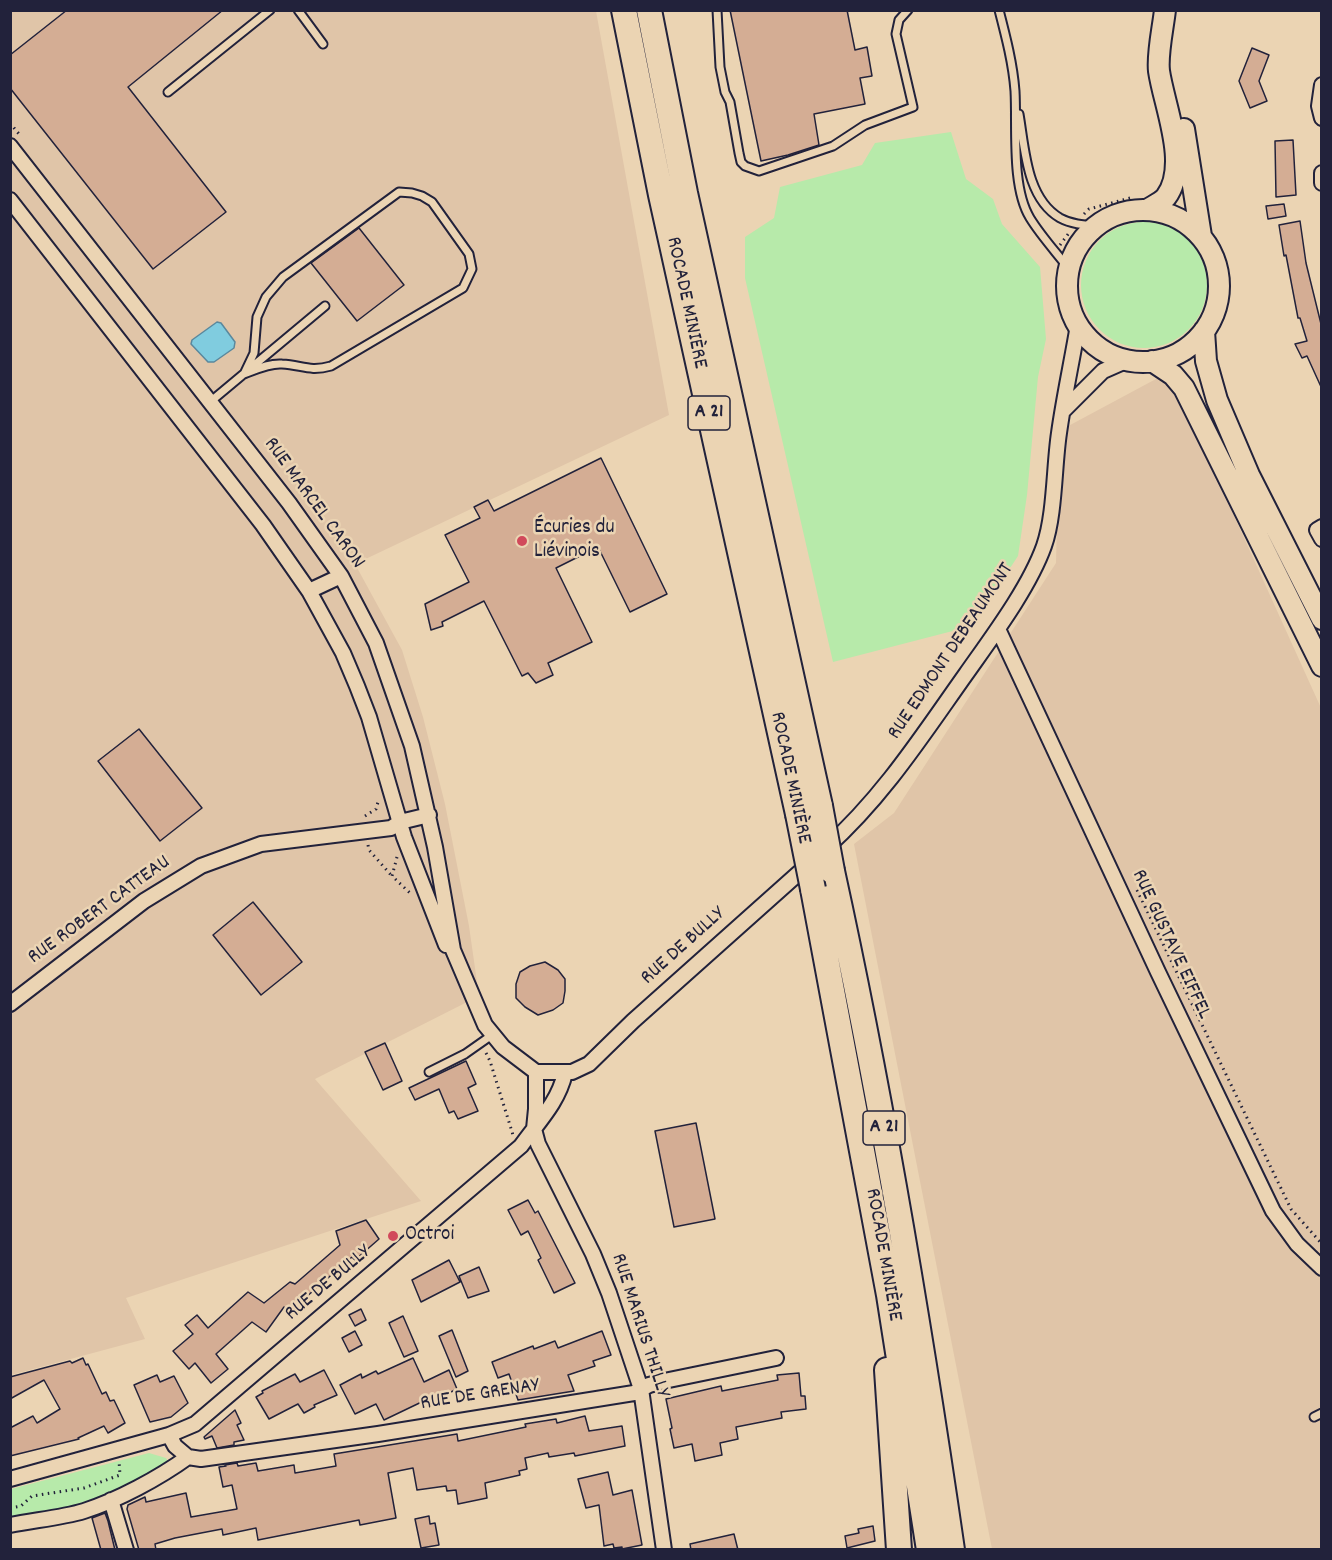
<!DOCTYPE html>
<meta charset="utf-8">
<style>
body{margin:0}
#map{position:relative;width:1332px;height:1560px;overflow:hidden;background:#ebd4b3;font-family:Dekko,sans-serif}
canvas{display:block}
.frame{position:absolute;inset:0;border:12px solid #22223b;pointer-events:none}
</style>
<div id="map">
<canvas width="1332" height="1560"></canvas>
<div class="frame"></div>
</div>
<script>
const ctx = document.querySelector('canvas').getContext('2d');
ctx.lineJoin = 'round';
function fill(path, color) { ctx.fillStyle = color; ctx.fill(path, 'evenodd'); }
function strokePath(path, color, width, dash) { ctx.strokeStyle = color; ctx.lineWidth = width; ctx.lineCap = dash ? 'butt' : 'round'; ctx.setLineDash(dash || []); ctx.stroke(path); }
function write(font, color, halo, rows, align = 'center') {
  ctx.font = font + ' Dekko,sans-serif'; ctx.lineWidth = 5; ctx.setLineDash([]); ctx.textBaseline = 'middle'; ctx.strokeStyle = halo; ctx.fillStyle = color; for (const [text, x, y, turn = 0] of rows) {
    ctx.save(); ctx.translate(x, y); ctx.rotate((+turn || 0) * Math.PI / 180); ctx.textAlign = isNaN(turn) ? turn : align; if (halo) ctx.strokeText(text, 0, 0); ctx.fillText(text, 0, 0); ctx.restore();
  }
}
const built = new Path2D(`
 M11 11H596L669 415 355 564 402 650 423 717 445 804 469 926 479 996 315 1079 421 1201 126 1298 145 1339 11 1375Z
 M1169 372 1321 708V1549H992L854 844 894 813 1056 563 1059 431Z`);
const green = new Path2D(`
 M951 132 966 179 993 199 1002 224 1040 267 1046 339 1038 377 1027 495 1018 556 972 626 833 662 745 278V237L774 218 780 187 862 165 875 143Z
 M1081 285a63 63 0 1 1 126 0a63 63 0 1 1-126 0Z
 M149 1453 166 1458 170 1465 82 1507 11 1521V1489Z`);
const water = new Path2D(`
 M217 322 221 323 235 342 234 348 214 362H208L191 344 192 340Z`);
const building = new Path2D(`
 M67 10H223L128 87 226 212 153 269 10 88V55Z
 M730 10H847L855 50 867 47 872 76 860 78 865 104 814 114 819 145 788 155 761 161Z
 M1252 48 1269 55 1259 81 1267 101 1250 108 1239 81Z
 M1293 140 1296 195 1276 197 1275 141Z
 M1284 204 1286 216 1268 219 1266 206Z
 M1300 221 1306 263 1322 328V389L1307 356 1302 358 1295 344 1307 341 1300 318H1298L1286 255 1284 256 1279 225Z
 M359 228 404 285 357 321 311 263Z
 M601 458 667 594 630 612 598 547 556 568 592 642 548 663 553 675 536 683 528 673 522 676 484 601 442 622 443 626 431 630 425 604 469 582 445 535 480 518 474 507 488 500 494 511Z
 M139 729 202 808 160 841 98 761Z
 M253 902 302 962 261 995 213 935Z
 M545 962 558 970 565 979V991L563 1003 553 1010 538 1015 525 1007 516 998V984L520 972 530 966Z
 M385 1043 402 1081 383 1090 365 1052Z
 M466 1061 476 1084 468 1088 478 1111 458 1119 454 1111 449 1113 439 1089 415 1100 409 1088Z
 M696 1123 715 1219 674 1227 655 1131Z
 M528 1200 535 1213 538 1211 575 1283 554 1293 538 1260 541 1258 528 1231 521 1235 508 1210Z
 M366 1220 379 1239 355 1260 352 1257 305 1298 307 1300 290 1315 284 1307 266 1332 252 1322 216 1354 228 1369 211 1383 195 1363 189 1369 173 1351 193 1334 185 1325 197 1315 208 1328 248 1292 264 1303 290 1282 295 1284 340 1245 336 1231Z
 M449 1260 460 1282 421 1302 412 1280Z
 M479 1267 489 1291 468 1298 459 1276Z
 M361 1309 366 1320 355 1326 349 1315Z
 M403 1316 418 1351 404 1357 389 1323Z
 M452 1330 468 1371 456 1377 439 1336Z
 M355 1331 362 1345 349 1352 342 1338Z
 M602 1331 611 1355 593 1361 595 1366 568 1375 574 1391 518 1400 509 1374 498 1378 492 1362 533 1346 534 1349 555 1341 558 1348Z
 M83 1358 86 1365 88 1364 102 1394 106 1392 110 1401 114 1400 125 1423 108 1433 104 1426 78 1438 79 1439 10 1456V1428L33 1416 37 1423 60 1409 44 1380 10 1399V1377L70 1361 72 1363Z
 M413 1358 424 1382 449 1370 457 1389 433 1401 432 1397 384 1420 376 1404 355 1414 340 1385 361 1374 362 1378 376 1371 378 1374Z
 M324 1370 337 1395 314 1405 315 1407 304 1413 298 1404 269 1419 256 1397 263 1393 262 1391 295 1374 300 1382Z
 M799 1373 801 1396H805L806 1409 781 1412 782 1418 736 1427 738 1439 720 1443 722 1455 695 1461 692 1444 674 1448 670 1429 672 1428 666 1399 721 1386 722 1391 778 1380 777 1375Z
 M157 1375 160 1382 174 1376 188 1403 171 1417 150 1422 134 1385Z
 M235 1410 241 1423 237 1425 244 1440 234 1442V1445L217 1448 212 1436 205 1439 204 1437Z
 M585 1416 589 1431 622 1426 625 1446 575 1456 574 1453 549 1457 548 1453 525 1458 527 1469 519 1471 520 1475 485 1483 487 1498 458 1504 456 1490 447 1491 446 1486 417 1490 413 1468 388 1473 396 1518 360 1525 359 1520 258 1540 256 1528 223 1535 222 1529 175 1538 155 1544 156 1550H139L127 1509 128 1505 145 1497 146 1502 186 1493 191 1517 237 1509 232 1485 223 1487 219 1467 226 1466 225 1465 237 1463 238 1466 256 1463 258 1471 294 1465 295 1473 336 1466 334 1454 457 1434 458 1441 526 1427 525 1424 556 1419 557 1423Z
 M608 1472 613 1495 632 1490 642 1545 622 1549V1547L614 1548 613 1544 604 1546 599 1505 586 1508 578 1479Z
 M105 1513 108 1521 115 1550H101L92 1518Z
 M429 1516 430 1524 435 1523 439 1545 421 1548 415 1519Z
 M873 1526 875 1541 847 1548 845 1536 859 1533 858 1529Z
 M734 1534 738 1550H691L690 1544Z`);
const path = new Path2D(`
 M10 123 19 134
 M1084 214 1089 209 1134 197
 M1060 245 1069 233
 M1061 277 1060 290 1064 318
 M365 816 376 809 378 802
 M368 845 369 850 391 875
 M397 857 392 876 410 893
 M1137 890 1291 1209 1322 1244
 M486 1053 490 1061 513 1135
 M10 1508 21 1506 32 1496 84 1488 120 1475 119 1461`);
const lane = new Path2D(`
 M298 10 323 44
 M717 10 720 67 725 92 730 102 739 153 741 162 745 166 759 171 833 146 865 125 913 107 896 34 899 20 908 10
 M999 10C1006 37 1013 64 1015 91 1017 127 1011 187 1030 218 1041 236 1056 252 1069 269
 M168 92 270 10
 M1019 114C1025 148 1026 198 1060 218 1071 224 1084 225 1096 226
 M399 192 412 193 422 196 432 202 469 254 472 269 463 288 331 366C309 372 302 365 282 364 269 363 255 370 244 374L254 353 257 317 266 297 283 277Z
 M210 402 325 306
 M429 1072 465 1054 492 1035
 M1314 1417 1322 1413`);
const street = new Path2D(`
 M1322 85 1319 106 1322 118
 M10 146 289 503 341 576 376 643 412 746 435 847 453 950 485 1025 503 1047 536 1072
 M1322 173V183
 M10 200 263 525 309 591 343 653 357 686 369 717 404 837 446 945
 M1063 411 1103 371 1128 360
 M1322 527 1317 530 1322 539
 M309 591 341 576
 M998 629 1158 972 1273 1211 1297 1244 1322 1268
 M826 848C883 797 922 736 966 674 992 637 1029 588 1044 546 1055 515 1054 466 1059 433 1064 397 1072 361 1078 325
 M10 1004 144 901 201 866 261 844 391 828 400 822 429 815
 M536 1072H572L589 1064 633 1021 810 863
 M536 1072V1109L534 1129 538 1144 593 1254 609 1293 641 1389 664 1550
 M169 1435 175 1446 188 1457
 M188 1457 201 1459 378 1434 634 1393 649 1385 664 1381 776 1358
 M10 1479 169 1435 195 1424 521 1146C538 1122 558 1103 565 1073
 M111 1500 126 1550
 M10 1525C34 1520 61 1518 84 1511 118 1500 159 1478 188 1457`);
const secondary = new Path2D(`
 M1184 129 1201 236
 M1147 210C1153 206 1162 202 1166 197 1190 165 1164 106 1159 71 1157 54 1163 28 1165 10
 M1067 286a76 76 0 1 1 152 0a76 76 0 1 1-152 0Z
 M1204 331 1206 361 1217 400 1249 475 1322 619
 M1152 361 1173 375 1184 388 1322 666`);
const highway = new Path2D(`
 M624 10 661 195 798 814
 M649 10 685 193 820 806
 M832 871C881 1095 919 1322 952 1550
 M813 889 889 1295 929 1550
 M887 1370 899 1550`);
const highwayBridge = new Path2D(`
 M820 806 832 871
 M798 814 813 889`);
const markers = [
 [522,541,6,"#d1495b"],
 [393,1236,6,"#d1495b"]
];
const shields = [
 [709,413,42],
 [884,1128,42]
];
const shieldNames = [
 ["A 21",709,413],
 ["A 21",884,1128]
];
const streetNames = [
 ["ROCADE MINIÈRE",685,303,78],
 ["RUE MARCEL CARON",313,504,54],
 ["RUE EDMONT DEBEAUMONT",952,652,-56],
 ["ROCADE MINIÈRE",789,778,78],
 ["RUE ROBERT CATTEAU",100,911,-36],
 ["RUE GUSTAVE EIFFEL",1170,945,65],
 ["RUE DE BULLY",684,947,-42],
 ["ROCADE MINIÈRE",882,1255,80],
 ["RUE DE BULLY",329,1284,-40],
 ["RUE MARIUS THILLY",639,1326,72],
 ["RUE DE GRENAY",480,1396,-9]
];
const poiNames = [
 ["Écuries du",534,529],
 ["Liévinois",534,553],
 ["Octroi",405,1236]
];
fill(built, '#e0c5a8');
fill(green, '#b7eaaa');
fill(water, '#80ccdf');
strokePath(water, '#5a889d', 1.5);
fill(building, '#d4ad94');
strokePath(building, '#22223b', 1.5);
strokePath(lane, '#22223b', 11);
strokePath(street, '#22223b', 18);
strokePath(secondary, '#22223b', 24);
strokePath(highway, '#22223b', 28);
strokePath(path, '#22223b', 3, [1.5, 4.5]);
strokePath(lane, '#ebd4b3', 7);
strokePath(street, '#ebd4b3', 14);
strokePath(secondary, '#ebd4b3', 20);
strokePath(highway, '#ebd4b3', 24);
strokePath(highwayBridge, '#22223b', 28, []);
strokePath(highwayBridge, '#ebd4b3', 24);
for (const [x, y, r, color] of markers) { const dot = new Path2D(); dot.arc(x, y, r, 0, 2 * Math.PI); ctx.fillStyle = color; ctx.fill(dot); strokePath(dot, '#ebd4b3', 2); }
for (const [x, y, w] of shields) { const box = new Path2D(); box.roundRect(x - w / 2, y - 17, w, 34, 4.5); ctx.fillStyle = '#ebd4b3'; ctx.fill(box); strokePath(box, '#22223b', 1.5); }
write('bold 20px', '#22223b', null, shieldNames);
write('21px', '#22223b', '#ebd4b3', streetNames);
write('21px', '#22223b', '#ebd4b3', poiNames, 'left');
</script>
